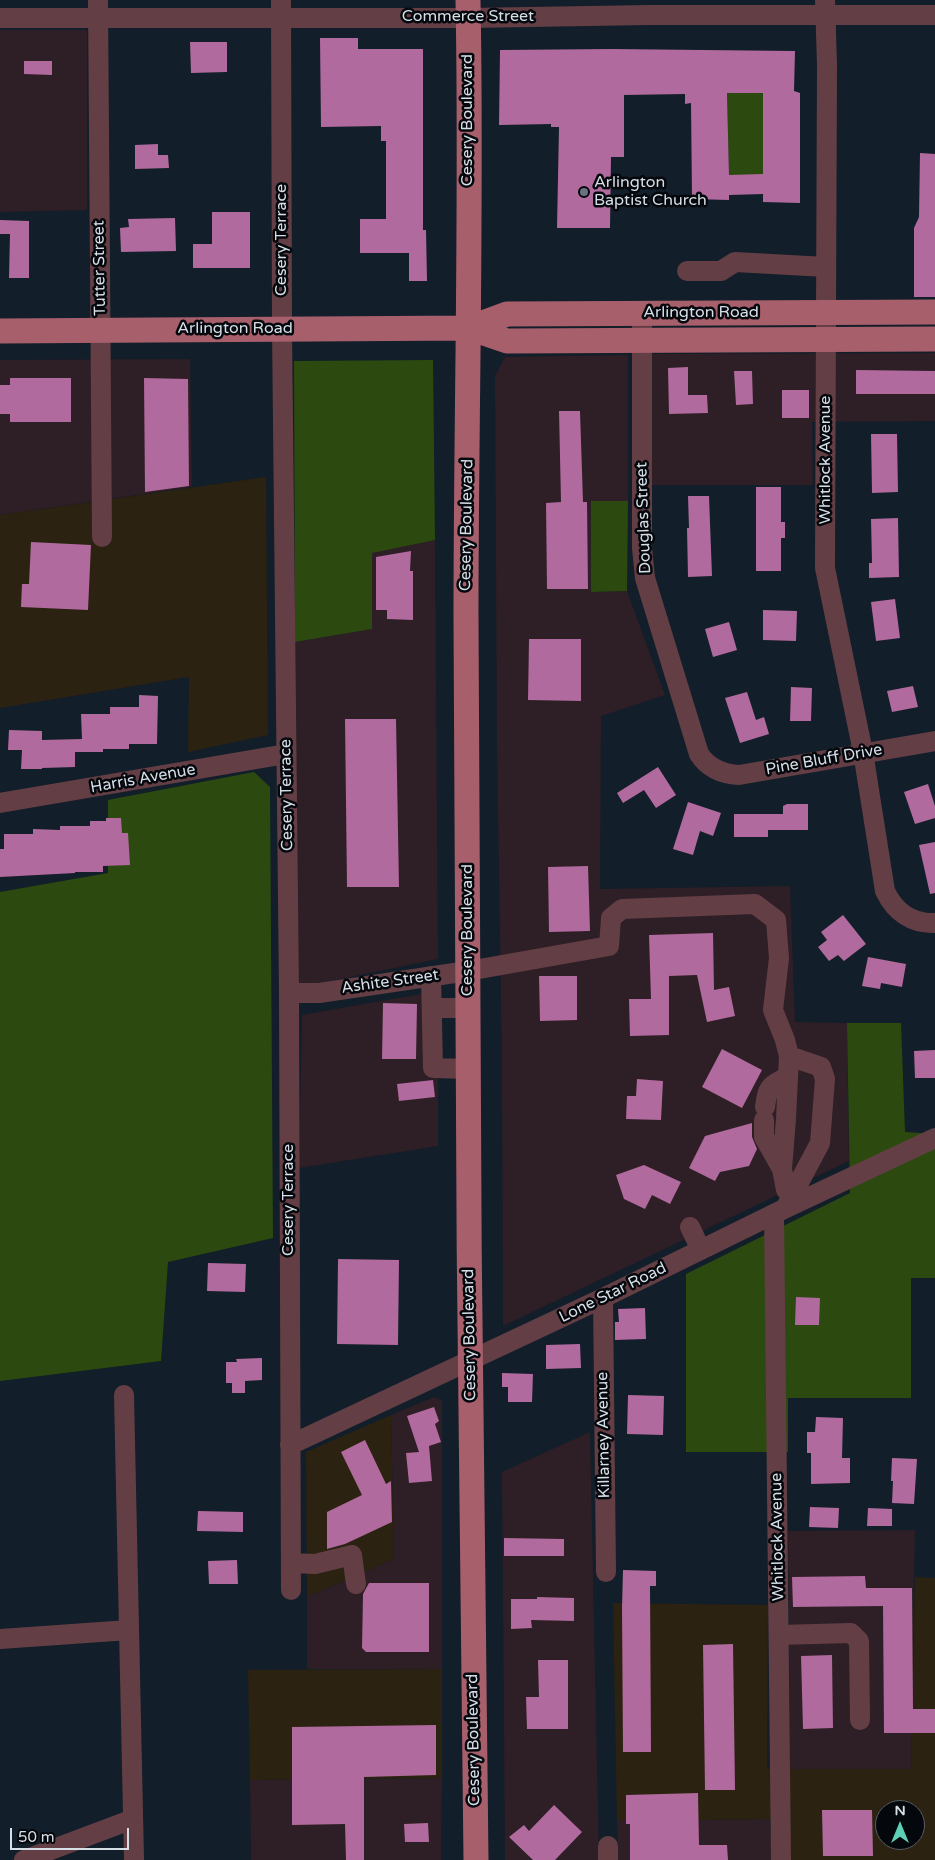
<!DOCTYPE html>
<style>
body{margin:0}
#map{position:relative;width:935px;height:1860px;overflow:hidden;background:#121e29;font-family:"Varela Round",sans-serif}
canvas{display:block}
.north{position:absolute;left:875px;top:1800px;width:50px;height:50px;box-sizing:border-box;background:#04070c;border:1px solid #585d63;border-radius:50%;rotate:0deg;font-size:14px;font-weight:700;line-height:20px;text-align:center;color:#d6dee6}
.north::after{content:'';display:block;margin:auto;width:18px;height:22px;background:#5eceb7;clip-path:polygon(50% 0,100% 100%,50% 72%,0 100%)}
.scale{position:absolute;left:10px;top:1828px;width:119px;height:22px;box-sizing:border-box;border:2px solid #d6dee6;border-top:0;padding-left:6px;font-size:15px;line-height:18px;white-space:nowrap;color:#d6dee6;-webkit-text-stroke:4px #04070c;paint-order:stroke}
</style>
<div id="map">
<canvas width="935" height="1860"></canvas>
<div class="north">N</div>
<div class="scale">50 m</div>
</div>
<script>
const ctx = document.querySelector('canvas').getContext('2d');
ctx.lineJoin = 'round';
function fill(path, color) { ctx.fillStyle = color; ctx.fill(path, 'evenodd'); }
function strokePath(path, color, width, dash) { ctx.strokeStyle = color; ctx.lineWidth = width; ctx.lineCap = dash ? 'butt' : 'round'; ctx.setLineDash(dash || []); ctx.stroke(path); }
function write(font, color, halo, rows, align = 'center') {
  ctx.font = font + ' "Varela Round",sans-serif'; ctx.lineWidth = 5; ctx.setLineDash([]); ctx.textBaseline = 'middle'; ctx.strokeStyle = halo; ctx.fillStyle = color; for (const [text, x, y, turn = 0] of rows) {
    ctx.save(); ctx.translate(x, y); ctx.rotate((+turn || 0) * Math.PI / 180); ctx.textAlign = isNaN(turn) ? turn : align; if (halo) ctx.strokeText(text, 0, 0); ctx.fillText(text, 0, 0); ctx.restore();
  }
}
const commercial = new Path2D(`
 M0 30H87V210L0 212Z
 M935 353V421L812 422 813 485H651V354Z
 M628 355V501L591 502 592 592 627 591 665 695 601 716 600 889 790 886 795 1022 847 1023 849 1161 503 1326 502 1064 497 747 495 376 505 357Z
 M190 359 192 487 0 515V360Z
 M435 540 438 959 297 988 295 642 372 629V552Z
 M438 991V1146L299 1168 302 1015Z
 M434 1397 442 1401V1669H307V1597L394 1559 391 1415Z
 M590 1432 599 1860H505L502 1472Z
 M915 1530 911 1769H790L788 1531Z
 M442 1778 441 1860H251L250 1780Z
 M770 1819 772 1860H618L617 1821Z`);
const industrial = new Path2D(`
 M266 477 268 735 188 752 189 677 0 708V515Z
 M391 1415 394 1559 307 1597 306 1452Z
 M915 1577 935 1578V1860H789L787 1819 617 1821 613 1603 768 1605 767 1769H911ZM885 1810H915V1840H885Z
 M442 1669V1778L250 1780 248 1670Z`);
const green = new Path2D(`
 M727 93H763V175H729Z
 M433 360 435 540 372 553V629L295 642 294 361Z
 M591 501H628L627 591 591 592Z
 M254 772 270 787 273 1238 168 1262 161 1361 0 1381V892L108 873V800Z
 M847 1023H901L905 1132 935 1134V1278H911V1398H788V1452H686V1274L850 1193Z`);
const building = new Path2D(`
 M320 38H358V49H423V230H426L427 281H409V253H360V219H386V141H381V126L321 127Z
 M190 42H227V72L191 73Z
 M611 49 795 51 794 91 800 93V203L763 202V194L729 195V200L692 199 691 103 685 104V94L624 95V157H611L610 228H557L559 127H551V124L499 125 500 50ZM727 93H763V174L729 175Z
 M24 61H52V75L24 74Z
 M158 144V155H168L169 168 135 169V145Z
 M920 153 935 154V297H914V228L919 217Z
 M212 212H250V268H193V244H212Z
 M175 218 176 251 121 252 120 228 129 227 128 219Z
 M0 220 29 221V278H9L10 234H0Z
 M688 367V395H707L708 413 669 414 668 368Z
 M856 370 935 371V394H856Z
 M734 371H752L753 404 736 405Z
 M10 378H71V422H10V414H0V385H10Z
 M144 378 188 379 189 486 145 492Z
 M782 390H809V418H782Z
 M559 411H580L583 502H587L588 589H547L546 503 561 502Z
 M871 434H897L898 492 872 493Z
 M756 487H781V522H785V538H781V571H756Z
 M688 496H709L712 576 688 577 687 528H689Z
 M898 518 899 577 869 578V563H872L871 519Z
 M31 542 91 545 88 610 21 607 22 584H29Z
 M411 551 410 571H413V620L387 619V610H376V557Z
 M895 599 900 638 876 641 871 602Z
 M763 610 797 611 796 641 763 640Z
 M729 622 737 650 713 657 705 629Z
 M529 639H581V701L528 700Z
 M913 686 918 707 892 712 887 691Z
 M791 687 812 688 811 721H790Z
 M747 692 756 720 764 717 769 734 740 743 725 698Z
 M139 695 158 696 157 744H129V749H103V752H75V767L42 768V769H21L22 750H8L9 730 42 731V740L82 739 81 714H110V707H139Z
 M345 719H396L399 887H347Z
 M658 767 676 795 656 808 644 790 623 803 617 793Z
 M928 784 935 806V818L915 824 904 792Z
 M688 802 721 813 713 836 700 831 693 855 673 849Z
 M787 804H808V830H768V837H734V814H783V806Z
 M106 818H121L122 833H128L130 865 103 866V872H75V873L0 877V849H4V834H33V829L60 830V826H90V821H106Z
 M935 842V893L930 894 919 845Z
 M588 866 590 931 549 932 548 867Z
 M843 915 866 944 844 961 838 955 829 961 818 947 827 940 821 932Z
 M713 933 714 990 729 987 735 1016 707 1022 697 975 669 976V1035L630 1036 629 999H651L649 935Z
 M868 957 906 964 902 987 881 983 880 989 862 986Z
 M539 976H577V1020L540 1021Z
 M383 1003 417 1004 416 1059H382Z
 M722 1049 762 1070 742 1108 702 1087Z
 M935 1050V1078H915L914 1051Z
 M637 1079 663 1081 661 1120 626 1119 627 1096H636Z
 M433 1080 435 1097 399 1101 397 1084Z
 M752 1123V1137L757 1149 749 1166 720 1172 715 1181 689 1168 705 1136Z
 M644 1165 681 1182 670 1204 652 1195 645 1209 624 1199 616 1175Z
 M338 1259 399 1260 398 1345 337 1344Z
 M208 1263 246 1264 245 1292 207 1291Z
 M796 1297 820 1298 819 1325H795Z
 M645 1308 646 1339 615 1340V1322H619L618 1309Z
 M580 1344 581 1368 546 1369V1345Z
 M262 1358V1380L245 1381V1393H232V1383H226V1362H237L236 1359Z
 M502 1373 533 1374 532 1402H508V1387H502Z
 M628 1395 664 1396 663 1435 627 1434Z
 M434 1407 439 1421 435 1424 441 1442 429 1446 432 1481 409 1483 406 1453 419 1452 407 1416Z
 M816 1417 843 1418 842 1458H850V1483L811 1484V1453H807V1432H815Z
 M365 1440 386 1484 391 1481 392 1522 345 1544 327 1549V1512L362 1495 341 1452Z
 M892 1458 917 1459 914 1504 892 1503 893 1481H891Z
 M810 1507 839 1508 838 1528 809 1527Z
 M868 1508 892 1509V1526H867Z
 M198 1511 243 1512V1532L197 1531Z
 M504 1538 564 1539V1556H504Z
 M237 1560 238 1584H209L208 1561Z
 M623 1570 656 1571V1586H650L651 1752H623L622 1607Z
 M865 1576 866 1588H912L913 1709H935V1733H884L883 1606 793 1607 792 1577Z
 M369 1583H429V1652H366L362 1648 363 1594Z
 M537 1597 574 1598V1621L531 1620 532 1628 511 1629V1599H537Z
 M733 1644 735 1790H705L703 1645Z
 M832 1655 833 1728 803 1729 801 1656Z
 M538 1660H568V1729H527L526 1697H539Z
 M436 1725V1775L364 1777V1860H346L345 1824 292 1825V1727Z
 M698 1793 699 1845H727L728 1860H630V1824H626V1795Z
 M554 1805 582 1832 555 1860H533L509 1837 524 1825 529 1831Z
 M822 1810H872L873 1856H823Z
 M428 1823 429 1842H405L404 1824Z`);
const minor = new Path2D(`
 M98 0 102 537
 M281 0 282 329 289 993 291 1590
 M825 0 827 65 825 568 863 752 885 891C895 912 912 924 935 923
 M0 18H468L649 15H935
 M687 271H721L735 262 826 267
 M642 313V548L645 578 699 754C708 768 722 774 739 775L935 741
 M0 803 286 754
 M431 976 433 1068 469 1069
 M289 993H319L468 971 609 946 611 918 622 909 755 904 776 920 779 958 773 1010 785 1040 789 1056 786 1119 782 1169 786 1190 792 1195
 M432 1008H468
 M765 1107C768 1086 769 1086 788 1077
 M764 1120V1137L782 1169
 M786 1207 820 1143 825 1079 821 1067 789 1056
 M774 1214 781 1860
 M690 1227 701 1250
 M603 1298 606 1572
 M124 1395 134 1860
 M290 1445 603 1298 786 1208 935 1138
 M291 1563 315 1564 352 1555 356 1584
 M779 1635 851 1633 859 1641 860 1720
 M0 1639 129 1630
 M608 1846V1860
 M24 1860 133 1819`);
const major = new Path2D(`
 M468 0C472 206 466 411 466 617 468 1031 469 1446 476 1860
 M469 328 507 341 935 339
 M0 331 469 328 507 314 935 312`);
const markers = [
 [584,192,5,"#6b7280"]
];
const streetNames = [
 ["Commerce Street",468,17],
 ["Cesery Boulevard",468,120,-90],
 ["Cesery Terrace",282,240,-90],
 ["Tutter Street",100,268,-91],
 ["Arlington Road",701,313],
 ["Arlington Road",235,329],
 ["Whitlock Avenue",826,460,-90],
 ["Douglas Street",644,518,-92],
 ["Cesery Boulevard",467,525,-89],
 ["Pine Bluff Drive",824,760,-10],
 ["Harris Avenue",143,779,-10],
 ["Cesery Terrace",287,795,-91],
 ["Cesery Boulevard",468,930,-90],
 ["Ashite Street",390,982,-8],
 ["Cesery Terrace",289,1200,-90],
 ["Lone Star Road",613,1293,-26],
 ["Cesery Boulevard",470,1335,-91],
 ["Killarney Avenue",604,1435,-91],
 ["Whitlock Avenue",778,1537,-91],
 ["Cesery Boulevard",474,1740,-91]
];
const poiNames = [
 ["Arlington",594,183],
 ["Baptist Church",594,201]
];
fill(commercial, '#2e1e26');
fill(industrial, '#2b2212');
fill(green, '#2c4a0f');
fill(building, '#b16a9d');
strokePath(minor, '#633f45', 20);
strokePath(major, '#a85f6c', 25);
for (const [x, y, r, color] of markers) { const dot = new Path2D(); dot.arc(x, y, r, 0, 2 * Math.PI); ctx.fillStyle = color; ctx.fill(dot); strokePath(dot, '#04070c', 2); }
write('16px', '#d6dee6', '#04070c', streetNames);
write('16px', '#d6dee6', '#04070c', poiNames, 'left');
</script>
